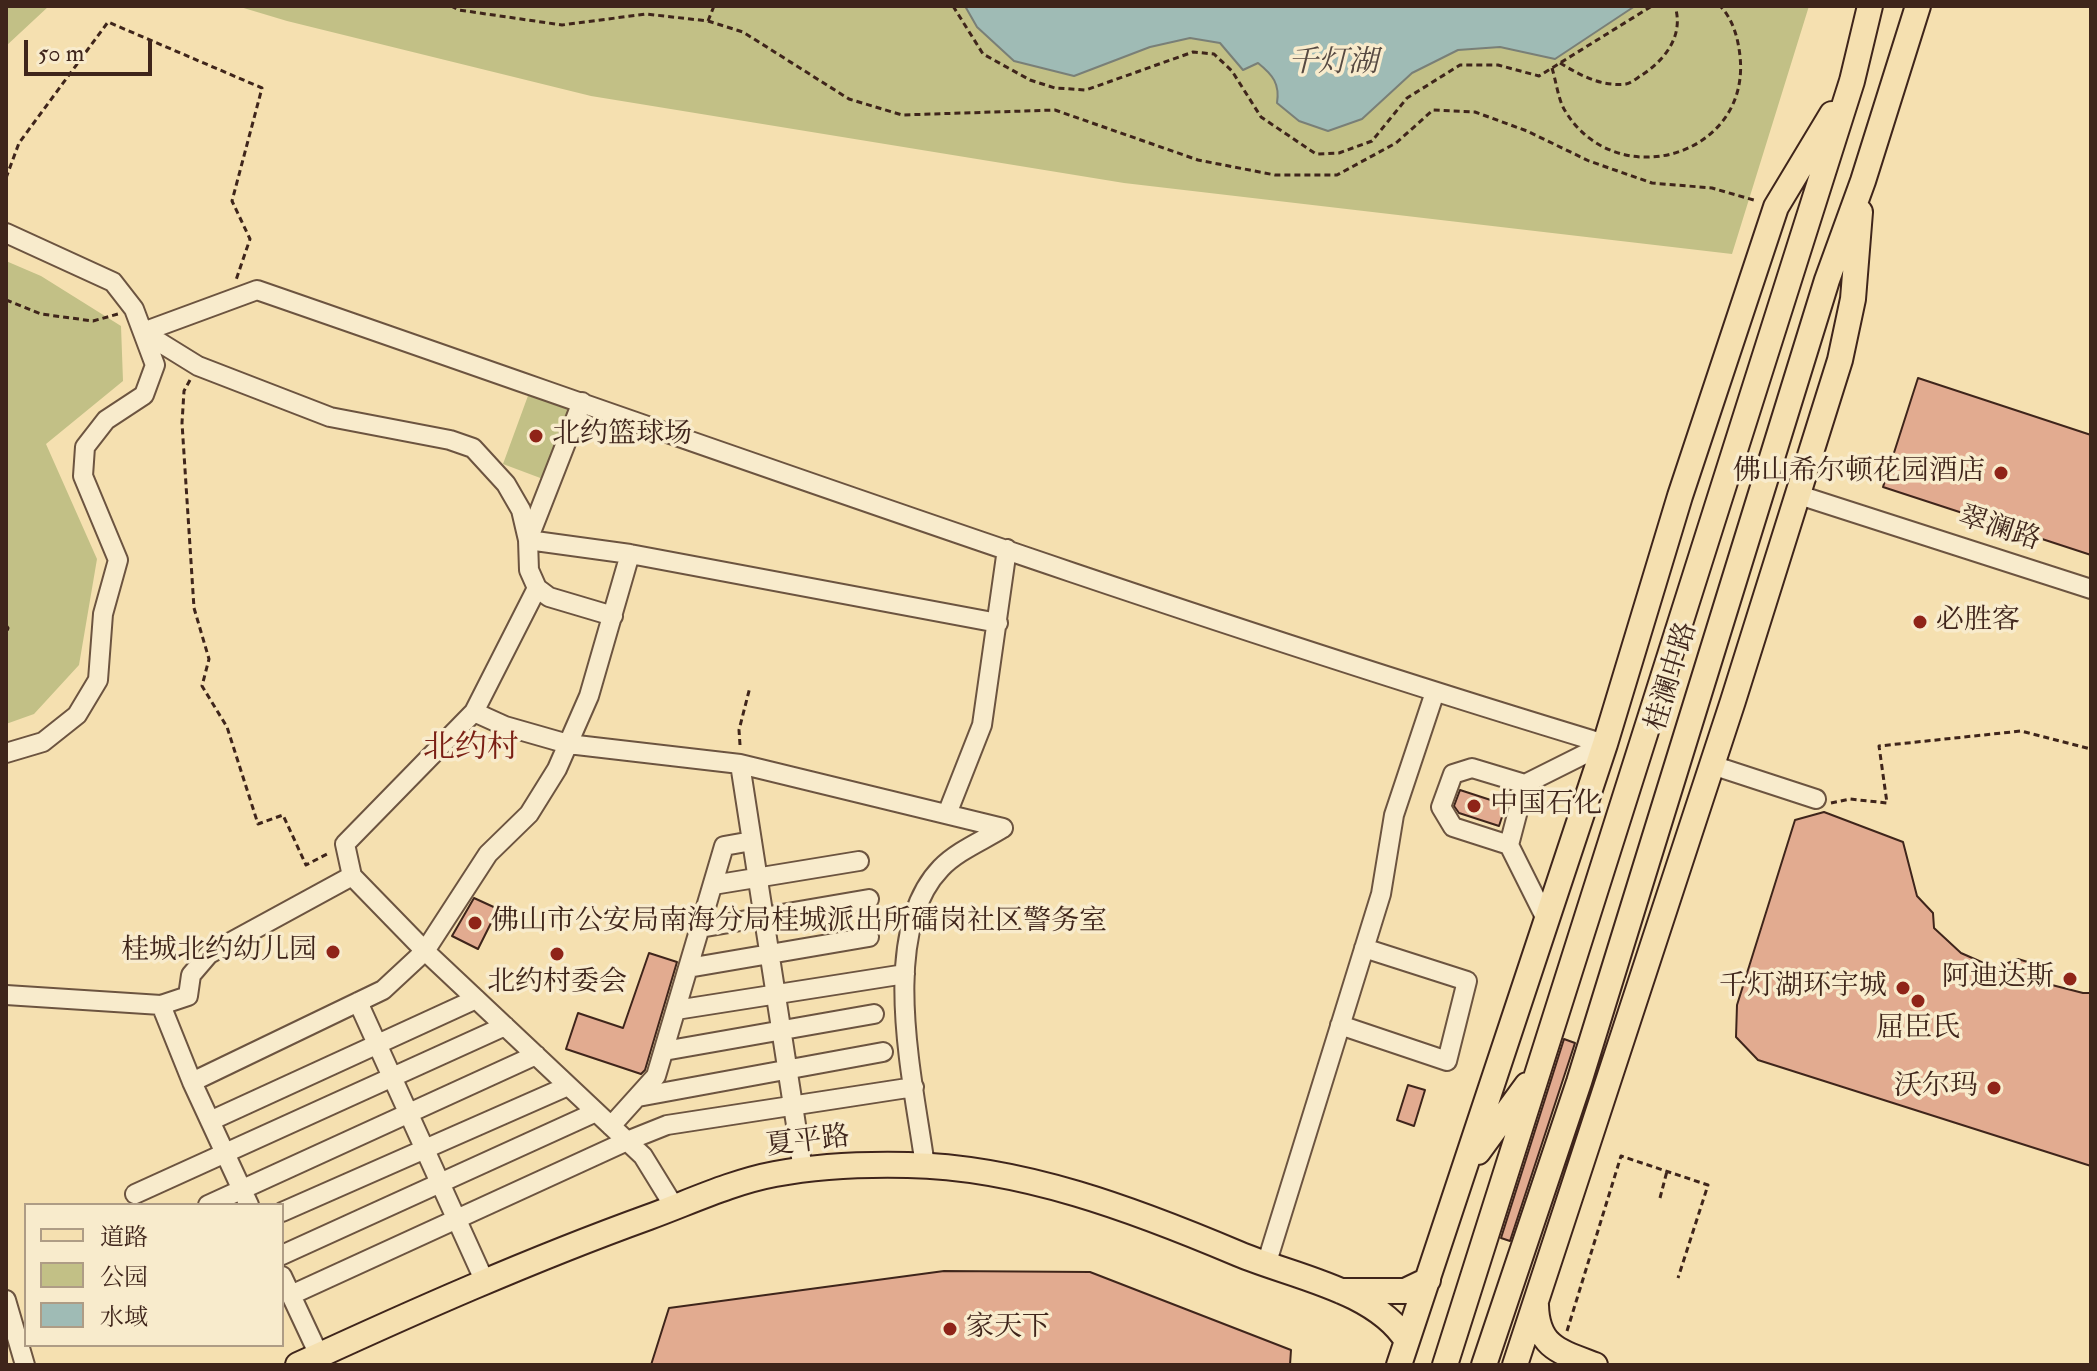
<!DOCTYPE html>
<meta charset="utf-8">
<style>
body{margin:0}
#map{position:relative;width:2097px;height:1371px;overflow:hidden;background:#f5e0b0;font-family:"IM FELL Double Pica","Noto Serif SC",serif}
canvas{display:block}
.frame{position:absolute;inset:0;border:8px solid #3f251b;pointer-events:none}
.legend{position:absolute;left:24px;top:1203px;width:260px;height:144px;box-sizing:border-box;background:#f8ebcc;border:2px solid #ae9c85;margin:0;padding:10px 14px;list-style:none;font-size:24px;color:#3f251b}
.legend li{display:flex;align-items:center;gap:16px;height:40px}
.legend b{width:40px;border:2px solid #ae9c85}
.scale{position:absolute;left:24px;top:40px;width:128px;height:36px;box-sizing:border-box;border:4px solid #3f251b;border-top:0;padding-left:10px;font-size:24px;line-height:28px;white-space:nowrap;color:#3f251b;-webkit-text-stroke:6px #f8ebcc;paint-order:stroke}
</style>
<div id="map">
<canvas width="2097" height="1371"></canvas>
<div class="frame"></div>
<ul class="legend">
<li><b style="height:10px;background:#f5e0b0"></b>道路</li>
<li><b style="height:22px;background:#c2c086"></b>公园</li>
<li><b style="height:22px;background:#9fbbb5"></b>水域</li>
</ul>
<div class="scale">50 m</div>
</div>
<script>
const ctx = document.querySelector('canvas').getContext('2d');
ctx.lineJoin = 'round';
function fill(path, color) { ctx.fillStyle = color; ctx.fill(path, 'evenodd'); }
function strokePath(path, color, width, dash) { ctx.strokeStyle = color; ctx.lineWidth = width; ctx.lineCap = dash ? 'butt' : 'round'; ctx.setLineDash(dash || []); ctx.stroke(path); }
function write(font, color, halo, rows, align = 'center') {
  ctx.font = font + ' "IM FELL Double Pica","Noto Serif SC",serif'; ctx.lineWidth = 7; ctx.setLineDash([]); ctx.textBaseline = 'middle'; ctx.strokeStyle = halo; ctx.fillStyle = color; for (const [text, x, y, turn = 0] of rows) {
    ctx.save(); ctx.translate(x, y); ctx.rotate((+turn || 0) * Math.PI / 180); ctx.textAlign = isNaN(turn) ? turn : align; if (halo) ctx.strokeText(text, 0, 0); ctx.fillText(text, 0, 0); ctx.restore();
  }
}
const green = new Path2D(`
 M6 6H49L6 46Z
 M237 6H1809L1732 254 1124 183 591 96 287 21Z
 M6 261 41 276 121 326 123 381 46 444 97 559 79 665 34 714 6 724Z
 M529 393 569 408 543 479 503 464Z`);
const water = new Path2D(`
 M965 6H1635L1555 59 1500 47 1458 50 1412 73 1362 119 1328 131 1299 121 1277 103C1280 84 1273 75 1258 63L1243 70 1220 43 1190 38 1150 47 1074 76 1014 61 977 27Z`);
const building = new Path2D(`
 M1918 378 2091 435V555L1883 487Z
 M1460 790 1506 805 1499 826 1459 813 1454 806Z
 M1824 812 1903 842 1917 896 1933 913 1934 928 1961 953 1995 968 2018 959 2034 964 2048 984 2083 993H2091V1166L1758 1060 1736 1037 1737 1005 1795 820Z
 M474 898 498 909 478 949 452 936Z
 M649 953 677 962 645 1070 641 1074 566 1049 578 1013 623 1028Z
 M1564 1039 1575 1043 1510 1241 1501 1238Z
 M1408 1085 1425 1090 1414 1126 1397 1120Z
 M944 1271 1090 1272 1291 1350 1290 1365H651L669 1308Z`);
const path = new Path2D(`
 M451 6 459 10 562 25 646 14 708 21 743 32 849 99 902 115 1055 110 1198 160 1275 175H1337L1396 143 1433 110 1475 112 1527 131 1589 161 1652 183 1712 188 1757 201
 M953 6 983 54 1030 80 1055 88 1086 90 1193 52 1214 54 1232 71 1261 117 1316 154 1339 153 1372 141 1407 98 1460 65H1498L1539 76 1652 6
 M708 21 714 6
 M1560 63C1580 75 1601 87 1626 84 1631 83 1637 78 1642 75 1666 59 1684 35 1675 6
 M1552 68C1556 81 1558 98 1564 109 1614 196 1751 157 1740 56 1738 38 1733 19 1720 6
 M6 178 19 143 108 22 262 88 232 201 250 239 236 280
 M6 300 41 314 93 321 118 314
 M190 380 184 391 182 423 194 608 209 659 202 686 227 727 258 824 283 815 306 865 329 853
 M6 625 8 628 6 635
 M740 745 739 730 750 687
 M1831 803 1850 799 1887 803 1879 746 2021 731 2091 749
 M1660 1198 1667 1171
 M1567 1331 1621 1156 1708 1185 1678 1278`);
const minor = new Path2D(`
 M6 233 113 282 134 309 155 365 144 395 106 420 85 447 83 476 118 560 103 614 98 680 77 715 43 742 6 753
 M143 332 257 290C705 445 1152 607 1605 744
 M143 332 198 366 330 417 450 440 473 448 506 484 521 510 528 540 529 570 537 588 549 597 613 616
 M582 402 528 540 630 554 998 623
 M1799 495 2091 589
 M474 712 505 726 568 744 740 764 1003 828
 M740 764 803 1170
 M1712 765 1816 799
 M947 814 982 725 1007 549
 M1509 845 1453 827 1441 807 1453 774 1472 768 1525 784
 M352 876 345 844 474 712 537 588
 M713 885 859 861
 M1547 921 1509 845 1525 784 1605 744
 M700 928 869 899
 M688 968 869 937
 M6 995 161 1005 188 996 191 975 209 954 352 876 425 951 643 1156 675 1208
 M358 1002 485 1282
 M161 1005 192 1082 249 1205
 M676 1010 905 974
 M1340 1025 1447 1061 1467 981 1364 948
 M664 1051 874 1014
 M192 1082 383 990 425 951 488 854 529 814 557 769 589 696 630 554
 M638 1097 883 1052
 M210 1121 476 999
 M611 1126 656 1076 724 846 752 841
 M925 1166C914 1083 877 934 941 868 957 851 984 840 1003 828
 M135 1194 505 1026
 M208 1205 536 1055
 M282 1212 568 1086
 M282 1255 596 1112
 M1266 1265 1381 894 1394 815 1435 692
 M282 1276 319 1355
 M291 1295 627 1141 667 1125 914 1087
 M6 1300 25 1365`);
const major = new Path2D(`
 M1478 1152 1527 1085
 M1341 1291H1405L1428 1280
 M1536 1305C1537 1347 1560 1352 1595 1365
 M298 1365C413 1312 530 1260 649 1217 690 1202 732 1182 775 1174 818 1166 864 1164 908 1165 1021 1167 1135 1210 1239 1254 1291 1276 1376 1290 1407 1341
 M1399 1365 1605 744 1680 496 1776 207 1832 114
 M1445 1365 1852 81 1870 6
 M1484 1365 1579 1082 1827 280 1863 181 1918 6
 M1515 1365 1733 701 1840 360 1853 299 1860 212`);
const markers = [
 [536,436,8,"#8f2418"],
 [2001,473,8,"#8f2418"],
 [1920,622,8,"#8f2418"],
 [1474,806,8,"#8f2418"],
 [475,923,8,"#8f2418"],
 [333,952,8,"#8f2418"],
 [557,954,8,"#8f2418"],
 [2070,979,8,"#8f2418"],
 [1903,988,8,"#8f2418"],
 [1918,1001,8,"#8f2418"],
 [1994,1088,8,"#8f2418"],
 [950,1329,8,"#8f2418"]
];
const poiNames = [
 ["北约篮球场",552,436],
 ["佛山希尔顿花园酒店",1985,473,"right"],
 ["必胜客",1936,622],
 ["中国石化",1490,806],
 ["佛山市公安局南海分局桂城派出所礌岗社区警务室",491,923],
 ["桂城北约幼儿园",317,952,"right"],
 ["阿迪达斯",2054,979,"right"],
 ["北约村委会",557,984,"center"],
 ["千灯湖环宇城",1887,988,"right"],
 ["屈臣氏",1918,1030,"center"],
 ["沃尔玛",1978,1088,"right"],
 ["家天下",966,1329]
];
const streetNames = [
 ["翠澜路",1999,530,18],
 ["桂澜中路",1673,677,-73],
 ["夏平路",808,1143,-7]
];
const waterNames = [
 ["千灯湖",1333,65]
];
const quarterNames = [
 ["北约村",471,750]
];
fill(green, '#c2c086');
fill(water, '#9fbbb5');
strokePath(water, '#797f77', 2);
fill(building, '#e2ab90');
strokePath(building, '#3f251b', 2);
strokePath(minor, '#6c5440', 22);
strokePath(major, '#3f251b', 28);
strokePath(path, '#3f251b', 3, [6, 4]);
strokePath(minor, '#f8ebcc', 18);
strokePath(major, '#f5e0b0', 24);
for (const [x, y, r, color] of markers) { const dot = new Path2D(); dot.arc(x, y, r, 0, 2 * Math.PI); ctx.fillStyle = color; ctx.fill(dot); strokePath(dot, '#f8ebcc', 3); }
write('28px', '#3f251b', '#f8ebcc', poiNames, 'left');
write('28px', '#3f251b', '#f8ebcc', streetNames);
write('italic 30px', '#574a42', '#f8ebcc', waterNames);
write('32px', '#7a1f14', '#f8ebcc', quarterNames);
</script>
